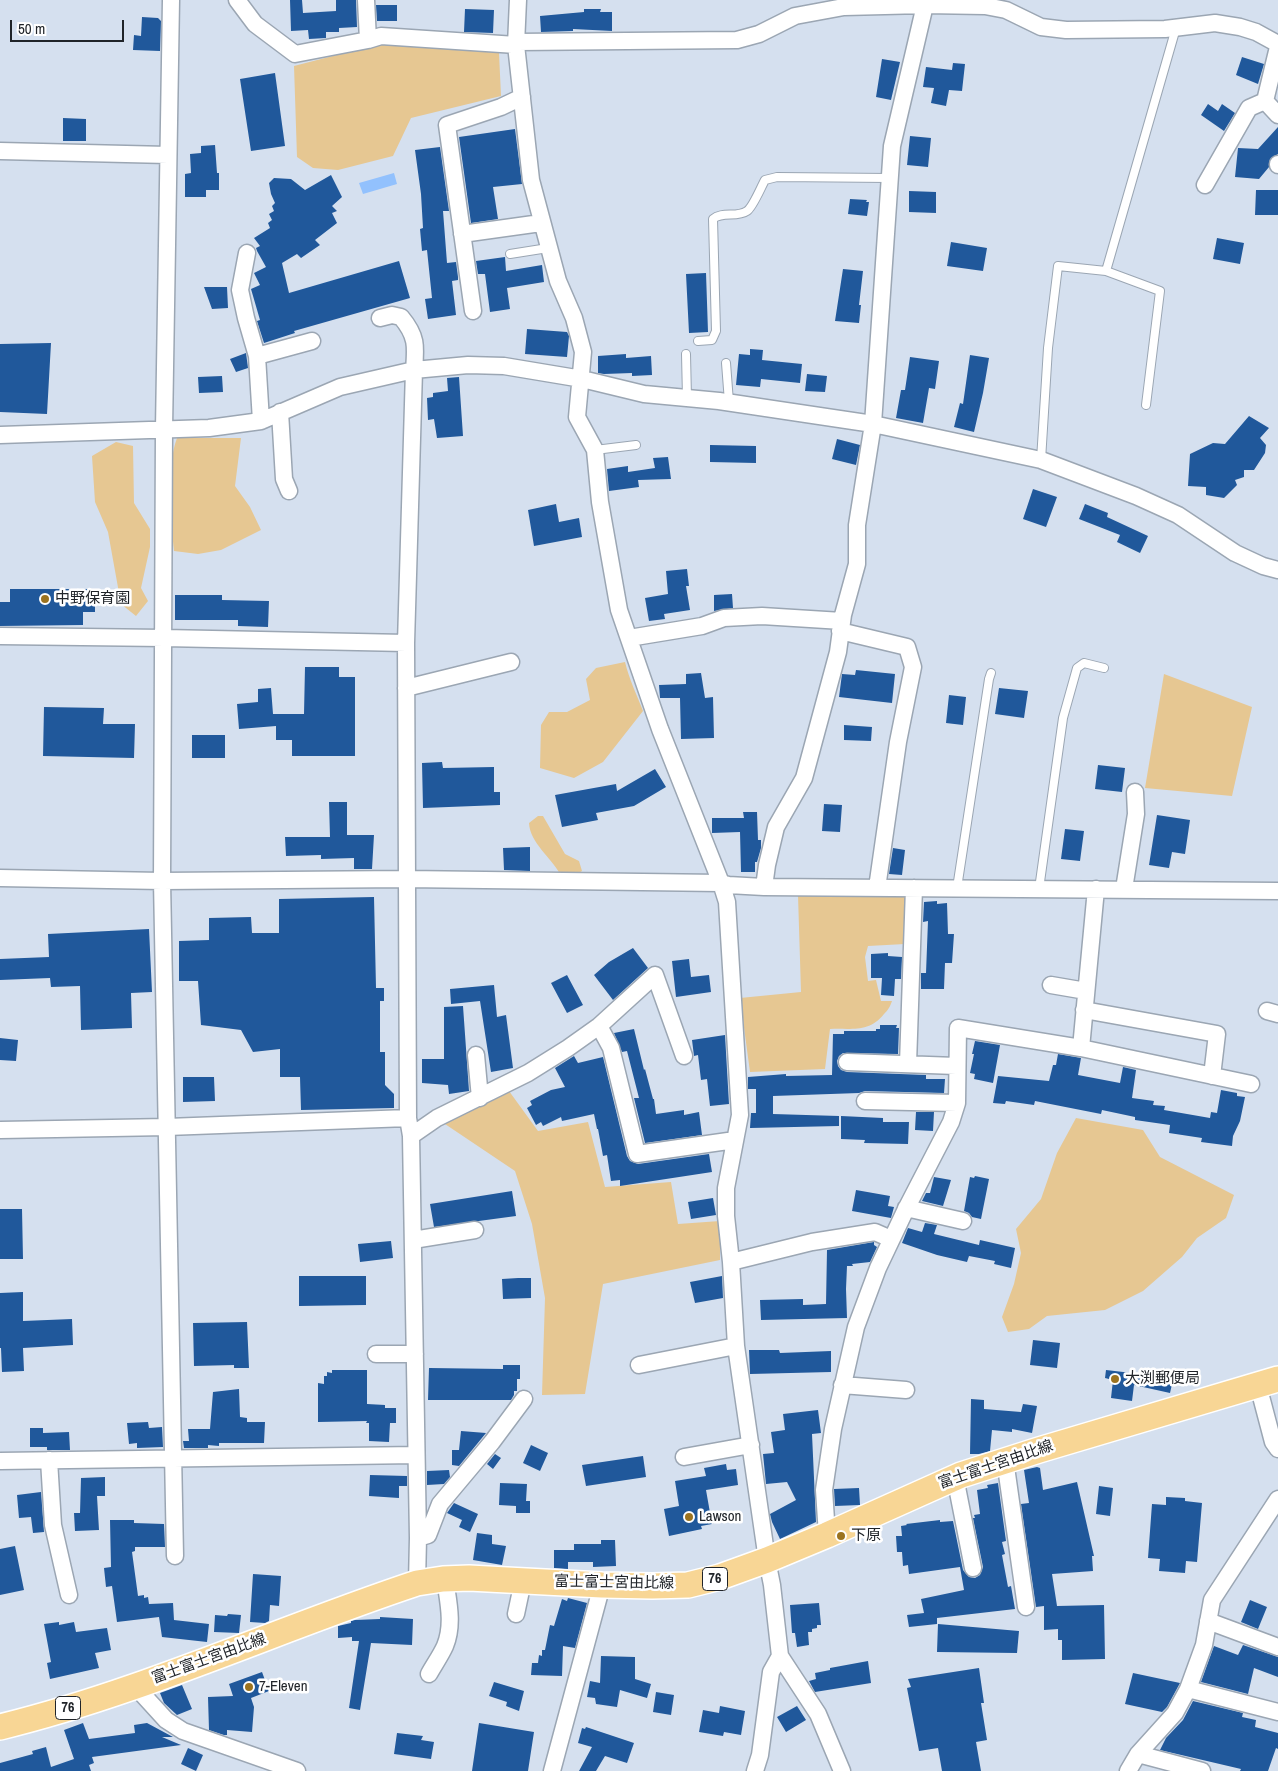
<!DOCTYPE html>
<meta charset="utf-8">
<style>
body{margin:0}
#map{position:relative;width:1278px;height:1771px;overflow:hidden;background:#d5e0ef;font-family:"Archivo Narrow",sans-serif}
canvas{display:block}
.scale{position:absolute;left:10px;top:20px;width:114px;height:22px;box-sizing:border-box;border:2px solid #202429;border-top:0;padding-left:6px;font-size:15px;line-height:18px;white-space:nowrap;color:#202429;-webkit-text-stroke:4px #fff;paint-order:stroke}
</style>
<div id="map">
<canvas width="1278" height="1771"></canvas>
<div class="scale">50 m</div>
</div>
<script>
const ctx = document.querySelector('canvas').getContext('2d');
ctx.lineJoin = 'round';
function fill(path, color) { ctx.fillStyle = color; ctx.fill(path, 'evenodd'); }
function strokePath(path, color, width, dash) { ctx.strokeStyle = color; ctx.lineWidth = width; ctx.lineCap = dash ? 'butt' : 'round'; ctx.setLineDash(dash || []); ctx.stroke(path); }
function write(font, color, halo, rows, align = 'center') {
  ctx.font = font + ' "Archivo Narrow","Noto Sans JP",sans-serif'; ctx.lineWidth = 5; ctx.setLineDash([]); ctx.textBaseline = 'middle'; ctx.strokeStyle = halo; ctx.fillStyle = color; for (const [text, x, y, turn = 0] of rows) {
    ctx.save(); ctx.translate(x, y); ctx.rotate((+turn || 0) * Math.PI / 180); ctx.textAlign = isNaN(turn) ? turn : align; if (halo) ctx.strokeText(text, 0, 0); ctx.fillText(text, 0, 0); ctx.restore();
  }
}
const green = new Path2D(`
 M383 43 499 53 501 96 411 118 393 156 338 170 313 168 297 157 294 66Z
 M177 438H241L235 486 250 507 261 530 221 550 198 554 174 551C171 519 166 467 177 438Z
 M116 442 133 446 134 503 150 529V547L141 588 148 601 136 616 121 604 108 532 95 502 92 456Z
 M625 662C629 679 637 695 643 711L603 762 574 778 540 768 541 725 549 712H567L590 700 586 679 596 668Z
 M1164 674 1252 707 1232 796 1145 788Z
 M538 816H543L565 854 579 861 582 871 575 875 560 874C551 857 530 843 529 823Z
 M910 893 905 944 868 946 865 957 868 981 876 980 881 1001H892C890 1007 888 1010 884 1014 869 1033 852 1028 830 1029L825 1069 750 1072 740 998 801 992 798 895Z
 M509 1091 538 1131 588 1122 605 1187 671 1182 678 1224 720 1221V1260L603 1284 585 1394 542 1395 545 1298 532 1224 515 1171 442 1122Z
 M1076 1118 1143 1130 1160 1157 1234 1195 1226 1218 1197 1238 1182 1257 1143 1291 1105 1310 1047 1316 1029 1329 1008 1332 1002 1317 1014 1284 1021 1253 1016 1229 1041 1199 1057 1153Z`);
const water = new Path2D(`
 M394 173 397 184 363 194 359 183Z`);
const building = new Path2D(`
 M290 0H302L303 13 336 11V0H356L357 27 339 28V32H326V38L309 39 308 30 291 31Z
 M376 5H397V21H377Z
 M465 9 494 10 493 33 464 32Z
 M584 9H601L600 12H612V31L573 29V31L541 32 540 16 584 12Z
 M142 17 158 18 161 21 160 51 133 50 134 35 141 36Z
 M1242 57 1264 64 1258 84 1236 75Z
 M882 59 900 62 891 100 876 97Z
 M953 63 965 64 962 91 949 90 946 106 931 103 934 88 923 87 926 67 952 70Z
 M275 73 285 146 251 151 240 79Z
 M1208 104 1218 111 1222 104 1235 113 1224 131 1201 115Z
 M63 118 86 119V141H63Z
 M1278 127V154L1270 159 1269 167 1259 179 1235 177 1238 148 1258 149Z
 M515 129 522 184 493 187 498 219 471 223 459 137Z
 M910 136 931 138 928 167 907 165Z
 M215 145 217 173H219V190H206V197H185V174L191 173 190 154 201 153V146Z
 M440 147 449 211H443L447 263 456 262 458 277V280L452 281 456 315 428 319 425 299 432 298 427 250 422 251 420 229 423 228 421 194 415 150Z
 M331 175 342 197 332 206 337 211 332 213 337 223 315 240 320 245 301 258 297 254 282 263 289 293 399 261 410 298 294 331 295 333 264 343 257 321 260 320 251 289 260 285 254 273 266 267 257 251 256 248 260 246 254 238 270 228 268 223 272 220 269 214 274 211 272 206 275 203 271 194 269 183 274 178 291 179 305 190Z
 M1256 190H1278V215H1255Z
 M909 191 936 192V213L909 212Z
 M850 199 867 200 866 202H869L867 216 848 214Z
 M1217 238 1244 243 1240 264 1213 259Z
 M951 242 987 248 983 271 947 266Z
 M505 257 506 271 542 265 544 282 507 288 510 309 490 312 485 274H478L476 261Z
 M843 269 863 271 859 305H861L859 323 835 321Z
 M706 273 708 332 689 333 686 274Z
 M204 287H227L228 308 212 309Z
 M527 329 567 332 569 336 567 357 525 354Z
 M51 343 47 414 0 412V344Z
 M750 349 763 350 762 360 802 364 800 383 761 379 760 387 736 385 739 354 750 355Z
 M246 353 248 368 236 372 230 359Z
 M626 354V358L651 356 652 375 632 376V373L604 374 598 373V356Z
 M970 355 989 358 983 393 974 432 954 427 960 403 963 404Z
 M910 357 939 361 935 389 929 388 923 423 896 418 901 390H905Z
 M807 374 827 376 825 392 805 391Z
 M222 376 223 392 199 393 198 377Z
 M459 377 463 436 437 438 434 419 428 420 427 398 433 397V393L448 391 447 378Z
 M1249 416 1269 428 1260 438 1266 445 1265 453 1254 470H1244V477L1235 480 1237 485 1224 498 1206 495V487L1188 486 1190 454 1213 443 1225 444Z
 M837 439 860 445 856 465 832 459Z
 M710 445 756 446V463L710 462Z
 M668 457 671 479 638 480 639 487 609 491 607 469 628 466V472L655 468 653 458Z
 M1033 489 1057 497 1046 527 1023 519Z
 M556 504 559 522 579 518 582 537 534 546 528 510Z
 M1085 504 1108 513 1107 517 1148 536 1140 553 1117 542 1120 535 1079 519Z
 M687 569 689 586H686L690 610 664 614 665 619 649 621 645 598 668 594 666 571Z
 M10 589H95V612H83V625L0 626V602H10Z
 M732 594 733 608 714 611V595Z
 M175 595H222V600L269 601 268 627 238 626V620H175Z
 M305 667H339V677H355V756H292V740H276V726L239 729 237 704 258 702V689L271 688 273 714H304Z
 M856 670 895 674 892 703 839 697 842 674 855 675Z
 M701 673 705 698 713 697 714 738 681 739 680 698H660L659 685 686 684V674Z
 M999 688 1028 691 1024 718 995 714Z
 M949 695 966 697 963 725 946 723Z
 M44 707 104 708 103 724H135L134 758 43 756Z
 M844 725 872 727 871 741 844 740Z
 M192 735H225V758H192Z
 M442 762 443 768 494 767V792H500V805L423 808 422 763Z
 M1098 765 1125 768 1122 792 1095 789Z
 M655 769 666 787 634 806 596 813 598 820 562 827 555 795 616 784 617 791Z
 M329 802H347V835H374L372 869H354V858L321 859V855L286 856 285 837H330Z
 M824 804 842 805 840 832 822 831Z
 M743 812H757L758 840H761V848L757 862H755V872H741L740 832 712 833V818H744Z
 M1157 815 1190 820 1185 854 1172 852 1169 868 1149 865Z
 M1065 829 1084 831 1080 861 1061 859Z
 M530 847V871L504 870 503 848Z
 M893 848 905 850 902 875 889 874Z
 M374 897 376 988H384V1001H380V1052H385V1085L394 1094V1108L301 1110 300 1077H280V1049L253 1052 241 1030 201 1025 198 981H179V941L209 940V918L251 917 252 933H279V899Z
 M937 901V904L947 903 948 934H954L952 963H945L944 989H921V973H926L928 921 923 922 924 902Z
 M149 929 152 992 131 993 132 1028 81 1030 80 986 51 987 50 978 0 980V959L49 957 48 934Z
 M633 948 648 968 613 1000 594 975 609 962Z
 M888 953V956L902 957 901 979H895L894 996 881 995 882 978H871V954Z
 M689 959 691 977 709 975 711 992 676 997 672 961Z
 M567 975 583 1005 567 1013 551 983Z
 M494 985 497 1017 506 1015 513 1068 491 1072 480 1001 451 1004 450 989Z
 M463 1006 469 1091 449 1094 448 1085 422 1083V1059H444V1007Z
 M880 1025H897L896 1028H899L898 1054 843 1053 839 1056 837 1061 838 1066 841 1070 847 1072 926 1075V1079H945L944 1093 865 1091 859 1093 773 1096V1114L839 1116V1126L750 1128 751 1113H756V1089H748V1077L786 1074V1076L832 1075 833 1034H844V1031H876V1029H880Z
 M634 1029 644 1070 645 1069 653 1099H654L656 1114 684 1110V1115L699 1112 702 1135 645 1143 634 1098H639L627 1051 622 1052 614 1033Z
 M725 1035 729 1104 710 1106 707 1079 701 1080 698 1055 694 1056 692 1040Z
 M0 1038 18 1040 16 1061 0 1060Z
 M975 1041 1000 1045 993 1083 974 1079 975 1074 970 1073 974 1054H972Z
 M1058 1054 1081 1058 1078 1075 1120 1083 1123 1067 1136 1070 1132 1098 1154 1101 1153 1105 1165 1106 1164 1110 1210 1118 1211 1112 1217 1113 1221 1090 1237 1093V1096L1245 1097 1240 1121 1233 1136 1232 1146 1201 1142 1202 1138 1169 1133 1170 1125 1135 1120V1117L1102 1110 1101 1114 1035 1101 1034 1105 1006 1101 1005 1104 993 1103 998 1076 1049 1081 1053 1065H1056Z
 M574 1056 578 1063 603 1057 627 1156 630 1161 638 1164 709 1154 712 1172 620 1186V1180L611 1181 607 1155 603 1156 598 1129H597L594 1114 562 1121 561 1117 543 1126 541 1122 536 1125 527 1108 532 1105 530 1101 551 1090 565 1087 555 1068Z
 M183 1077H214L215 1101 183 1102Z
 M916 1112H934L933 1131 915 1130Z
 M841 1116 883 1118V1122H909L908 1144 864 1143 865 1140 841 1139Z
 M975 1176 989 1179 981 1219 972 1217 969 1213 964 1211 970 1177 974 1178Z
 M934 1177 951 1180 943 1206 922 1201 926 1193H930Z
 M856 1190 890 1196 888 1206 894 1207 891 1218 852 1211Z
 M512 1191 516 1216 434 1227 430 1204Z
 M713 1198 716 1215 691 1219 688 1202Z
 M0 1209H22L23 1259H0Z
 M925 1223 937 1225 934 1234 979 1245 980 1240 1015 1248 1011 1268 994 1264 995 1261 969 1256 967 1262 937 1255 902 1243 908 1228 922 1232Z
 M391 1241 393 1258 360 1262 358 1244Z
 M874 1242V1245L877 1247 870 1262 852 1264 853 1266H847L846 1289 847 1318 761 1320 760 1300 803 1299V1305L826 1304 827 1250Z
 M299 1276H366V1305L299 1306Z
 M722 1276 723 1298 695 1303 690 1282Z
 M518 1278H531V1298L503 1299 502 1279Z
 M23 1292V1321L72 1319 73 1345 23 1348 24 1371 2 1372 1 1348H0V1293Z
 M247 1322 249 1368H234V1365L194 1366 193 1323Z
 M1033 1340 1060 1343 1057 1368 1030 1365Z
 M749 1350H779L780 1353 831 1351V1372L750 1374Z
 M503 1365H520V1379H517V1391H514V1395L511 1400H428L429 1368 503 1369Z
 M1162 1368 1175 1371 1170 1393 1134 1385 1132 1401 1111 1398 1113 1380 1105 1378 1106 1370 1149 1375 1150 1373 1161 1375Z
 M332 1370H367V1404L385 1405V1408H396V1423H390L389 1442 369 1441V1423H366L367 1421 318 1422V1383L324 1384V1376H327V1372L332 1373Z
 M239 1389 240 1417 247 1418V1422H265L264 1443H219V1446L208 1445V1448H184L183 1441H189L188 1429H210L213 1392Z
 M971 1399 984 1400V1409L1021 1412 1023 1404 1037 1406 1032 1433 1012 1429V1432L992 1430 990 1451 979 1454H970Z
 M818 1410 821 1433 812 1434 816 1522 780 1539 772 1522 770 1514 796 1500 787 1482 766 1484 763 1454 774 1453 771 1432 785 1430 783 1414Z
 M148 1422 149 1428 162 1427 163 1447 137 1448V1443L129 1444 127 1423Z
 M30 1428H43V1433L69 1432 70 1450H47V1447H30Z
 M461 1431 486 1433 459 1466 452 1465V1450H459Z
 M531 1445 548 1453 540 1471 523 1463Z
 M495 1454 501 1458 493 1469 487 1464Z
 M643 1456 646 1477 586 1486 582 1465Z
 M726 1464 727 1470 736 1469 738 1485 706 1490 712 1524 701 1526 702 1529 669 1536 664 1509 679 1506 675 1481 706 1476 704 1468Z
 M1037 1467 1040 1468 1043 1490 1077 1482 1094 1556H1092L1093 1571 1052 1574 1057 1606 1104 1605 1105 1659 1062 1660V1640H1058V1629L1044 1630V1606L1036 1607 1021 1504 1029 1503 1024 1470Z
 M449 1470 450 1477 444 1484 427 1485V1471Z
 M370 1475 407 1476V1486H399V1498L369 1496Z
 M105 1477V1496H97L99 1530 75 1531 74 1513H80L81 1478Z
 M500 1483 527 1484 526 1501H530V1513H516V1506L499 1505Z
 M998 1483 1006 1541 1002 1542 1005 1554 1002 1555 1008 1587 1011 1586 1015 1609 937 1618V1624L909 1627 907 1615 924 1613 921 1599 964 1590 960 1567 909 1574 908 1565 903 1566 902 1552H897L896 1536H902L901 1526 907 1525 906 1524 940 1520V1522L953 1521 963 1570 969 1577 975 1578 980 1575 983 1567 973 1518H975L974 1515 980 1514 977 1490 988 1488 987 1485Z
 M1099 1486 1113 1488 1110 1516 1096 1514Z
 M859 1488 860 1505 835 1506 834 1489Z
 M41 1492 44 1532 33 1533 31 1517 19 1518 17 1495Z
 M1166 1497 1185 1498V1501L1202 1503 1197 1562 1186 1561 1185 1573 1159 1571 1160 1559 1148 1558 1152 1504 1166 1505Z
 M454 1503 478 1514 470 1532 459 1527 462 1520 447 1513Z
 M110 1520H134V1523L164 1524 165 1547H135V1551L132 1552 138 1596 144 1595V1598L148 1597 149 1604 173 1603 174 1620 209 1624 207 1642 162 1637 159 1617 117 1622 112 1586 106 1587 104 1568 111 1567Z
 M477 1533 492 1535V1544L506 1546 502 1565 473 1560Z
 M601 1540H615L616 1566 593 1567V1562H568V1569L554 1568V1550H574V1544H601Z
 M15 1546 24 1590 0 1595V1549Z
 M253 1574 281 1576 279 1606 270 1605 269 1621 265 1623 250 1622Z
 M568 1598 587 1603 575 1648 563 1646 562 1676 531 1675 532 1663H538L539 1655 542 1656V1650H545L550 1625 554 1626 562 1599 567 1601Z
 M1250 1600 1267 1607 1258 1629 1241 1622Z
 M819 1603 821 1625H817V1628L812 1629V1632H808L809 1645 797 1647 795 1633H792L790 1605Z
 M228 1614 241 1615 239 1633 214 1632 215 1615 227 1616Z
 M380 1617 413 1619 412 1645 371 1643 360 1710 349 1708 359 1641H352V1637L338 1638V1626L351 1623V1621L355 1620 380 1619Z
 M59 1622V1625L74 1622 76 1632 107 1628 111 1650 95 1653 99 1668 50 1679 47 1663 51 1662 44 1624Z
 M938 1624 1019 1631 1017 1653 937 1652Z
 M1243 1645 1278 1657V1677L1254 1668 1248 1694 1201 1682 1214 1646 1238 1655Z
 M601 1656 635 1657V1679L651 1684 647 1698 620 1690 617 1707 596 1704 595 1698 587 1697 590 1681 600 1683Z
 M868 1661 871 1683 815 1692 809 1681 816 1679 815 1673 830 1670V1668Z
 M979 1668 984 1703H981L987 1740 976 1742 981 1771H942L938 1748 919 1751 907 1688 911 1687 908 1679Z
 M262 1672 269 1691 251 1698 254 1707 252 1732 227 1730V1735H224L209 1730 208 1697 233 1696 229 1684Z
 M1133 1673 1180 1683 1167 1707 1162 1712 1125 1704Z
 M494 1682 524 1691 519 1711 506 1706 507 1702 489 1696Z
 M182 1685 192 1709 177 1715 164 1703 160 1693Z
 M656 1692 674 1695 671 1715 653 1712Z
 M1193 1701 1243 1713 1242 1717 1256 1720 1255 1727 1278 1733V1749L1276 1748 1268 1771H1240L1241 1769 1160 1750 1166 1738 1183 1720Z
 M720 1706 745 1711 741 1735 724 1732 723 1736 699 1732 703 1710 719 1713Z
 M797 1706 806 1720 786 1732 777 1717Z
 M83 1723 89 1739 135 1733 134 1725 147 1723 173 1737H162L181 1745 92 1757 94 1763 89 1765 91 1771H0V1763L33 1754 32 1751 46 1747 51 1767 74 1759 64 1730Z
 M479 1723 534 1732 528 1771H472Z
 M586 1727 634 1743 627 1763 605 1756 596 1771H579L592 1747 578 1743 582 1728 585 1729Z
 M397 1733 423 1736 421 1740 434 1742 431 1759 394 1754Z
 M188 1748 203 1755 196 1771 181 1764Z`);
const lane = new Path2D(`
 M510 254 548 248
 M1106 271 1160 291 1146 405
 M698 341 712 340 716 331 713 219C722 211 737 218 747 211 753 207 761 187 765 180L777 177 890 178
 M686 354 687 398
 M726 363 729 402
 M595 450 636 445
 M1041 460 1048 348 1058 266 1106 271 1176 28
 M957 888 989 679 991 673
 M1039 889 1063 718 1077 668 1084 663 1104 668`);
const street = new Path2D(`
 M171 0 164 429 162 881 175 1556
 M237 0 255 24 295 54 368 40 381 36 516 45
 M366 0 368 40
 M518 0 516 45 531 180 558 281 574 318 583 352 577 417 595 450 600 502 619 610 660 729 721 883 727 902 740 1115 726 1188V1216L731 1262 736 1346 767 1560 772 1585 780 1656 771 1672 760 1755 755 1771
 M517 42 737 40 759 34 795 16 844 7 925 5 985 6 1006 10 1041 27 1066 30 1165 29 1215 23 1240 27 1256 32 1278 44
 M1278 47 1265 101 1278 115
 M0 151 168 155
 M1278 165V164
 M1205 185 1249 108 1265 101
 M462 234 541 223
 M247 253 240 290 246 318 257 356 261 421
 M473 311 447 125 501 107 522 97
 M380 318 392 315 401 317C417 336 416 346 414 370L406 643 408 1118 411 1136 418 1538 417 1583
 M257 356 312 341
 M280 412 284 479 289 491
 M0 435 209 428 261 421 340 387 414 370 468 365 504 366 582 379 644 394 719 401 873 424 1041 460 1136 496 1178 515 1235 553 1263 566 1278 570
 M840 631 907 647 913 667 898 742 877 888
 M0 636 164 638 406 643
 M629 638 702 626 724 618 762 616 842 621
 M406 688 511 662
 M0 878 162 881 406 879 721 883 728 885 764 887 1278 891
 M764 887 767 865 776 827 804 778 838 652 843 615 857 564V525L873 424 892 146 925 5
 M1124 889 1136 814 1135 792
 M1051 985 1086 991
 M1084 1010 1217 1034 1212 1076
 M1267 1011 1278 1014
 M599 1026 611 1048 637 1154 735 1140
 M1081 1048 1096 889
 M476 1055 480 1098
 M847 1062 956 1066
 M908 1064 914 888
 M865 1101 957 1103
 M0 1130 167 1127 408 1118
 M411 1136 437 1118 528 1073 568 1048 599 1026 655 975 684 1056
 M906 1208 963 1221
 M413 1240 475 1230
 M731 1262 812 1242 875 1232 891 1239
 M376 1354H415
 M639 1365 736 1346
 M842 1385 906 1390
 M1258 1385 1273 1442 1278 1449
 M684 1457 751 1445
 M49 1460 53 1525 69 1595
 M1005 1460 1026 1607
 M0 1461 416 1455
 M955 1477 973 1568
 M827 1535 824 1490 833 1429 856 1327 878 1268 906 1209 951 1122 957 1103 958 1028 1081 1048 1251 1084
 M418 1538 428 1535 440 1504 492 1442 524 1399
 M516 1614 523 1581
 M1208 1621 1278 1647
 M780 1656 818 1714 842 1771
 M429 1674C434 1665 441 1655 445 1646 454 1624 448 1601 445 1579
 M135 1686 166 1720 183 1731 297 1771
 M1188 1689 1278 1712
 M1138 1754 1202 1771
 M552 1771 602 1585
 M1128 1771 1138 1754 1175 1713 1188 1689 1204 1645 1212 1600 1278 1499`);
const primary = new Path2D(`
 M0 1727C143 1692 278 1629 417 1583L443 1579 469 1578 602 1585 652 1586 688 1585 720 1577 767 1560 827 1535 961 1475 1039 1450 1278 1379`);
const markers = [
 [45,599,5,"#9b7320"],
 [1115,1379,5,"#9b7320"],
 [689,1517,5,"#9b7320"],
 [841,1536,5,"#9b7320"],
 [249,1687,5,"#9b7320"]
];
const shields = [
 [715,1579,25],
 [68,1708,25]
];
const shieldNames = [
 ["76",715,1579],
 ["76",68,1708]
];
const poiNames = [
 ["中野保育園",55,599],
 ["大渕郵便局",1125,1379],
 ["Lawson",699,1517],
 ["下原",851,1536],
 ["7-Eleven",259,1687]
];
const streetNames = [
 ["富士富士宮由比線",996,1465,-19],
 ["富士富士宮由比線",614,1583,1],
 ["富士富士宮由比線",209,1659,-20]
];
fill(green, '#e6c792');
fill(water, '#92c1fd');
fill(building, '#20589b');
strokePath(lane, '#9ba6b3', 10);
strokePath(street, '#9ba6b3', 19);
strokePath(primary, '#fff', 28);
strokePath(lane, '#fff', 8);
strokePath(street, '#fff', 16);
strokePath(primary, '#f8d695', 25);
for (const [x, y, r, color] of markers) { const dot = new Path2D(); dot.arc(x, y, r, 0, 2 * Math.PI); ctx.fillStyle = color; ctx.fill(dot); strokePath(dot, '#fff', 2); }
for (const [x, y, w] of shields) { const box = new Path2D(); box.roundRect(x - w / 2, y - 11.5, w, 23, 4); ctx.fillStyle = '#fff'; ctx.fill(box); strokePath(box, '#202429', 1); }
write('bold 14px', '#202429', null, shieldNames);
write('15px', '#202429', '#fff', poiNames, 'left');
write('15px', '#202429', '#fff', streetNames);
</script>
